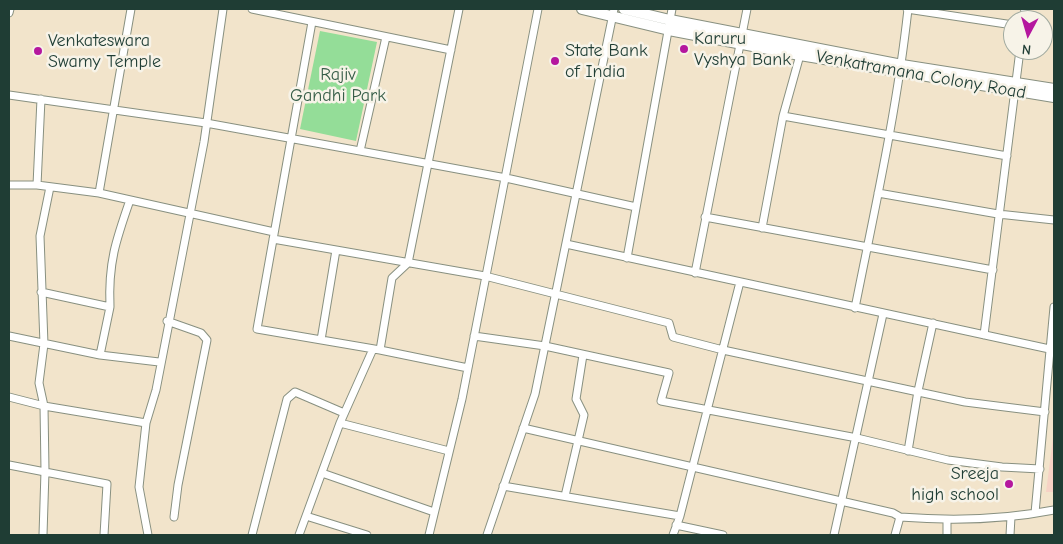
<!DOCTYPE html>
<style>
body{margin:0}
#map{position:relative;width:1063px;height:544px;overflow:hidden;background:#f2e4cb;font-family:"Comic Neue",sans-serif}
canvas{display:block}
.frame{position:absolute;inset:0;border:10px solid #1f3d34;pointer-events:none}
.north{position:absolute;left:1003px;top:10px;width:50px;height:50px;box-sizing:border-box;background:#f7f3e8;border:1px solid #a1aaa0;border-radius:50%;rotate:186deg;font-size:14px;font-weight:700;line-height:20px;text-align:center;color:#1f3d34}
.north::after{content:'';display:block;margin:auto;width:18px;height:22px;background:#b5179e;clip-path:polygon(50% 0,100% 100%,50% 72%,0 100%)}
</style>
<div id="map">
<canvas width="1063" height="544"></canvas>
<div class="frame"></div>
<div class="north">N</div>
</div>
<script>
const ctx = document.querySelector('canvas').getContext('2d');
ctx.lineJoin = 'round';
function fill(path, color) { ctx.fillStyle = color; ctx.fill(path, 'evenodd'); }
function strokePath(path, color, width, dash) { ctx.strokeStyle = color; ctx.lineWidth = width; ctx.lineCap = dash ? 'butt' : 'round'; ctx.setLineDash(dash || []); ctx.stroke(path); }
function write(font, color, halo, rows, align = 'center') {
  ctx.font = font + ' "Comic Neue",sans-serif'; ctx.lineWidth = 5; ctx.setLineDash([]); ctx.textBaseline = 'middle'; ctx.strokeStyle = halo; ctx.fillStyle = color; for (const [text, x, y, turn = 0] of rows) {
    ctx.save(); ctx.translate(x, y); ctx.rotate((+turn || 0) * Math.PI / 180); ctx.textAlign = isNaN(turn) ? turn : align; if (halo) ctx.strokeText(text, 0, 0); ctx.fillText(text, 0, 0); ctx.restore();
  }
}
const built = new Path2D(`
 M1054 430V492H1046Z`);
const green = new Path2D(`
 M320 31 377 42 356 141 300 129Z`);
const minor = new Path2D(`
 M131 9 99 193 274 232
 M252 9 451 50
 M459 9 408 263 392 278 380 350 468 368
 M907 9 1013 25
 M9 13 10 9
 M1023 20 1025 9
 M312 22 257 329 380 350
 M386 37 360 151 506 178 636 207
 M9 95 206 123 360 151
 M783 116 1007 156
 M9 185H37L99 193
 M37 185 41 99
 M878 193 998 214 1054 220
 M705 217 993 270
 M762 228 783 116 800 55
 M273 239 485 276 669 323 673 337 723 350 965 402 1045 412
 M566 244 1054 350
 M627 258 672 9
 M695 273 747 9
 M41 292 110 307 100 355
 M110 307C108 263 116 240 130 200
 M855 308C875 208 897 110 908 9
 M167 321 201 333 207 340 178 485 174 517
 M984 335 1020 50
 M9 336 100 355 159 362
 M474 336 545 346 669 373 661 401 857 438 948 460 1002 467 1040 469
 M321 340 336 250
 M9 397 44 406 146 423
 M340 423 373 349
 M523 428 893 513 900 517C952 521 1003 520 1054 510
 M908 451 918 391 933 323
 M9 465 107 484 104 535
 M322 473 434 512
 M503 486 680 516 673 535
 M565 496 584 415 576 399 583 355
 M1035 513 1054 307
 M306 516 367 535
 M680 516 740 282
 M676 525 723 535
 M43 535 45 471 44 406 39 383 44 344 40 236 50 187
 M148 535 139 487 146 423 156 390 204 142 223 9
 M252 535 287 399 295 392 344 413
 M299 535 340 423 449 451
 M429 535 462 399 538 9
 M487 535 535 394 614 9
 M834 535 883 314
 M895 535 900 517
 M947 535V521
 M1010 535 1011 517`);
const secondary = new Path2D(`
 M582 9 669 30 800 55 1054 97
 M624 9 670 20 902 65 1054 89`);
const markers = [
 [684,49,5,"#b5179e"],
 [38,51,5,"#b5179e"],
 [555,61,5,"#b5179e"],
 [1009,484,5,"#b5179e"]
];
const poiNames = [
 ["Karuru",694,39],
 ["Vyshya Bank",694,60],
 ["Venkateswara",48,41],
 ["Swamy Temple",48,62],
 ["State Bank",565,51],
 ["of India",565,72],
 ["Sreeja",999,474,"right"],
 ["high school",999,495,"right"]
];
const parkNames = [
 ["Rajiv",338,75],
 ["Gandhi Park",338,96]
];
const streetNames = [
 ["Venkatramana Colony Road",921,75,10]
];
fill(built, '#f6d2c5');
fill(green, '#94dd98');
strokePath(minor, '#889080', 9);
strokePath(secondary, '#889080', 12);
strokePath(minor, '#fff', 7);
strokePath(secondary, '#fff', 10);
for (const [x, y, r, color] of markers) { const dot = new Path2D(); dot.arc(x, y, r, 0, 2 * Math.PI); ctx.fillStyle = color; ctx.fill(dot); strokePath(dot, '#f7f3e8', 2); }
write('18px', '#1f3d34', '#f7f3e8', poiNames, 'left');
write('18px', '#365d48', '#f7f3e8', parkNames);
write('18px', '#1f3d34', '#f7f3e8', streetNames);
</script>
